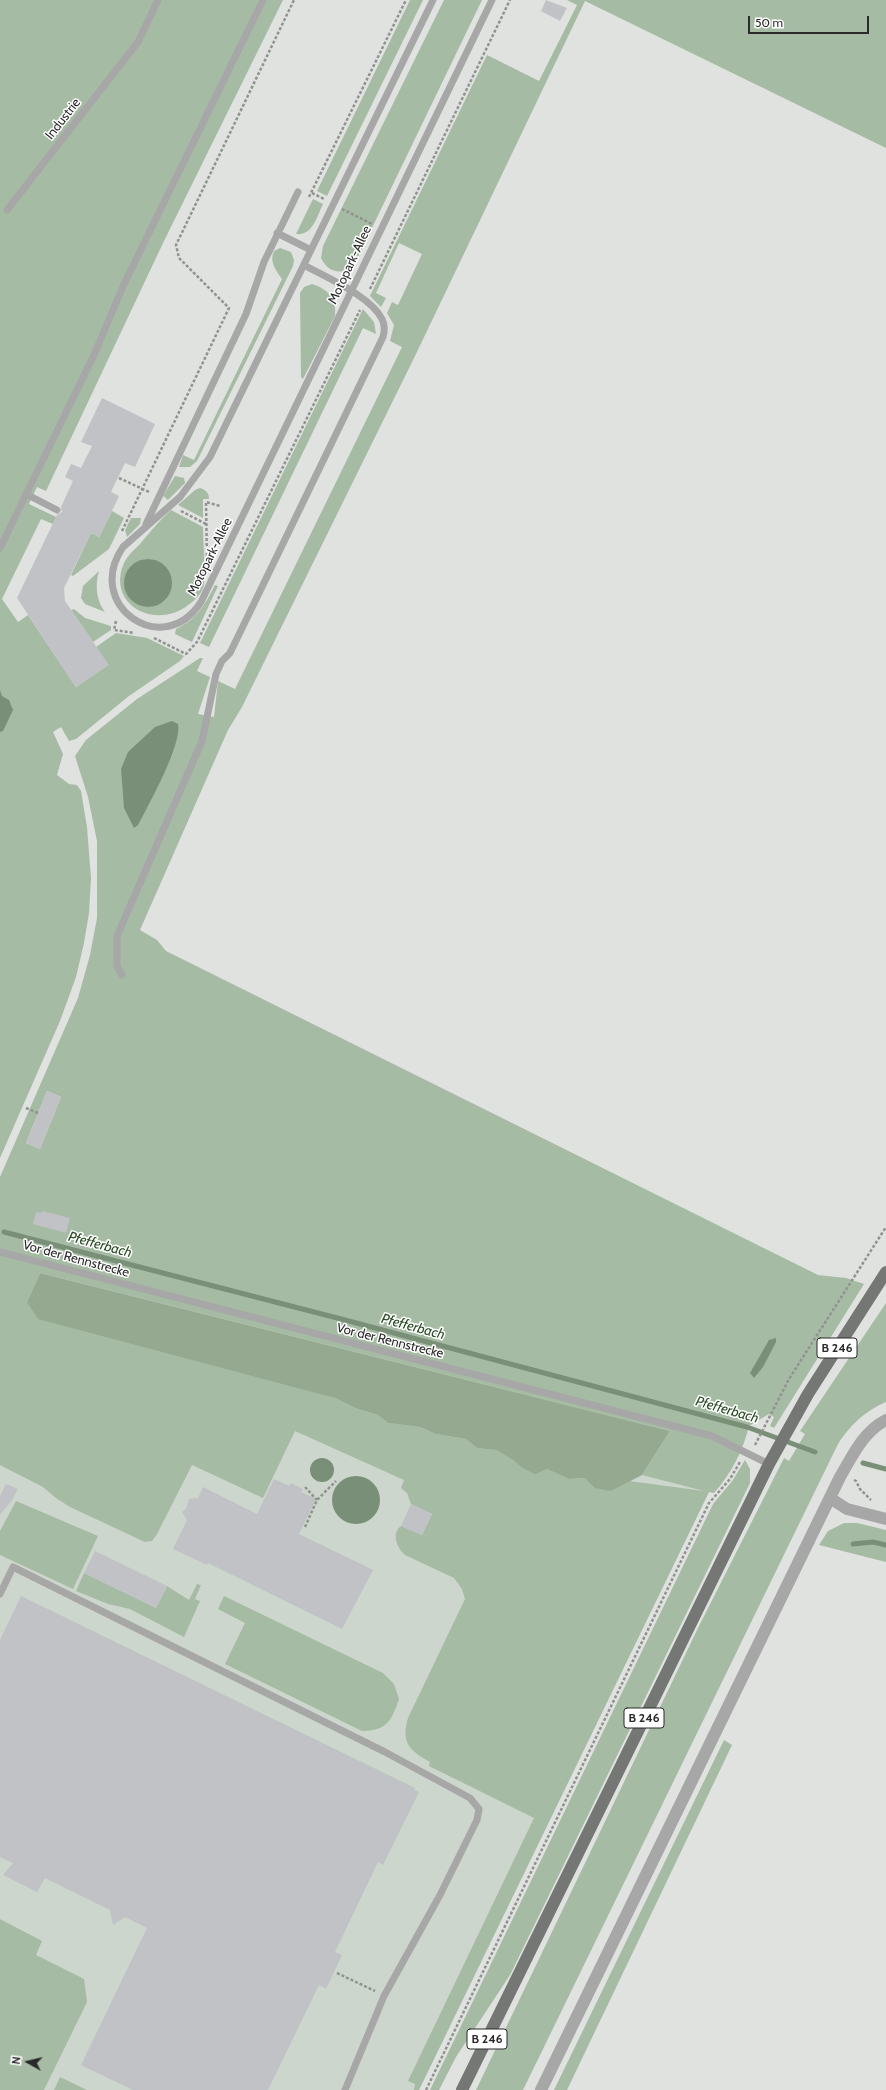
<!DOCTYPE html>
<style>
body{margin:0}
#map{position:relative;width:886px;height:2090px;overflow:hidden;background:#dfe2de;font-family:Cabin,sans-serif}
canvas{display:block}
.north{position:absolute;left:8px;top:2042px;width:40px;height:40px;-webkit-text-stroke:3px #fff;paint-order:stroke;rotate:278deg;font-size:11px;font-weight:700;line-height:16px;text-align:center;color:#292a29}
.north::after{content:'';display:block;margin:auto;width:14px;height:18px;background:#292a29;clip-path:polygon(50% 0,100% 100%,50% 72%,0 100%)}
.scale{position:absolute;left:748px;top:16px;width:121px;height:18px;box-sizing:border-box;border:2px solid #292a29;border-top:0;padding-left:5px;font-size:12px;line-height:14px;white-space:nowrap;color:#292a29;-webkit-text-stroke:3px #fff;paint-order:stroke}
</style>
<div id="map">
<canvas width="886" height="2090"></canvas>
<div class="north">N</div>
<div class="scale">50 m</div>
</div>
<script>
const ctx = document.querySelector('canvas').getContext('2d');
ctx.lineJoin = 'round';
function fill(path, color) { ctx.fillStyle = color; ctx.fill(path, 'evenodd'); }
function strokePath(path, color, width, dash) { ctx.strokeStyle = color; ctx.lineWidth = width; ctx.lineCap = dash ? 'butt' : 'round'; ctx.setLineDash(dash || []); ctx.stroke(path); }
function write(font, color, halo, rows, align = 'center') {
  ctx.font = font + ' Cabin,sans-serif'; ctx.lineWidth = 3; ctx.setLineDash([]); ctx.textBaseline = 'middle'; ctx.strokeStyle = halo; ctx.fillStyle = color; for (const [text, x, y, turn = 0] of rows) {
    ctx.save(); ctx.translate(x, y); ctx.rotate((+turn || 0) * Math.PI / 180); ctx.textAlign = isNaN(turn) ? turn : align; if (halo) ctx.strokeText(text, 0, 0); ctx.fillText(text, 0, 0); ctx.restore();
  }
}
const built = new Path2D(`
 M0 1310 709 1492 419 2090H0Z`);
const green = new Path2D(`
 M0 0H283L164 241 46 491 37 487 29 504 56 517 53 524 41 519 2 599 18 622 28 615 76 687 108 665 96 647 116 633 147 638 184 656 180 661 129 696 76 739 69 741 61 727 53 732 63 754 57 775 69 784 77 785 81 791 87 827 91 878 89 913 84 943 76 977 60 1021 0 1158Z
 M410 0H423L327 196 317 191Z
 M444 0H482L355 263 345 271C333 273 326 268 321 258L323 246Z
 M567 0H886V148L585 1 415 356 242 707 228 730 140 930 157 940 166 951 818 1275 846 1278 864 1284 774 1428 770 1426 774 1417 769 1414 749 1426C743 1451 731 1474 714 1493L709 1492 419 2090H414L415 2084 408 2081 534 1818 429 1766 430 1762C409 1750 401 1743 408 1718L465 1599 462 1589 454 1578 405 1555C397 1548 391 1533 401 1526L422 1535 432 1514 411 1504 407 1493 401 1488 404 1480 295 1431 263 1498 192 1465 157 1534 152 1541 145 1542 70 1507 56 1498 43 1487 0 1465V1177L78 998 90 955 97 918V841L88 797 75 756 86 740 137 699 200 658H203L197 671 210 677 198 714 214 717 218 681 235 689 402 347 390 341 394 325 387 313 392 302 398 305 422 254 399 243 376 293 386 298 381 307 370 296 487 55 539 81 577 5ZM47 1091 61 1097 40 1149 26 1143ZM40 1273 670 1431 642 1475 704 1491 629 1481 611 1491 585 1478 569 1479 547 1469 521 1467 513 1460 496 1450 477 1448 466 1439 436 1434 420 1427 388 1423 378 1415 355 1408 335 1398 27 1302Z
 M313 199 323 204C317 216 313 236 296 234Z
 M280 248 291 252 294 260 293 266 197 461 190 467H179L183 455 194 460 282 279C276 270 269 262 274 251Z
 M312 284C328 289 337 299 335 316L303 379 301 377 300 293 304 287Z
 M363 309 374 322 376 334 363 328 209 647 200 643Z
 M175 476 184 478 185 483 168 500 163 496Z
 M200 488C206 490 209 493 209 499H203V518L178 505 195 490Z
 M171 510 203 527C203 541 206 572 204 585 202 594 194 601 187 606 154 630 106 604 124 563 128 555 134 550 140 544 150 532 159 521 171 510ZM146 559 154 560 166 599C132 627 104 571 146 559Z
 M112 511 124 518 109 549 73 576 71 575 91 533 99 537Z
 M131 518H141L140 524 127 537 125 530Z
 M99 571C95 584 96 601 105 612L85 604 81 598 83 586Z
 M215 585 218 586 192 642 175 634 176 629C198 618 204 606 215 585Z
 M74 609 85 618 111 626V630L93 642 71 610Z
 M886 1303V1402C865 1411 850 1425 838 1444L523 2090H476L698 1628 784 1458 789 1461 805 1434 800 1431Z
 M745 1460 750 1469V1483L510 1975 456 2057 439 2090H430L713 1504 733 1480Z
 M16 1501 98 1536 73 1589 0 1555V1531Z
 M844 1523H857L886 1530V1562L819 1545 828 1531Z
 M84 1573 156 1608 167 1586 189 1600 197 1584 201 1585 195 1599 200 1601 184 1637 130 1609 108 1604 76 1591Z
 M224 1596 383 1673 394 1684 399 1699C392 1720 387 1731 362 1731L225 1664 245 1623 218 1609Z
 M724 1740 732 1745 567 2090H554Z
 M0 1919 42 1941 36 1955 84 1979 87 2002 44 2090H0Z
 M60 2077 87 2090H54Z`);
const forest = new Path2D(`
 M40 1273 670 1431 642 1475 611 1491 595 1488 585 1478 569 1479 547 1469 535 1474 521 1467 513 1460 496 1450 477 1448 466 1439 436 1434 420 1427 388 1423 378 1415 355 1408 335 1398 38 1319 27 1302Z`);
const water = new Path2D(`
 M124 583a24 24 0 1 1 48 0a24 24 0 1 1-48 0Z
 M0 690 2 696 9 700 13 710 3 731 0 732Z
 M172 721 178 724C182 745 149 804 138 825L134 828 124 808 121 769 128 752 155 727Z
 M776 1338V1342L763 1367 754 1378 750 1373 769 1340Z
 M310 1470a12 12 0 1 1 24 0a12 12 0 1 1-24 0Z
 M332 1500a24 24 0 1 1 48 0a24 24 0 1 1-48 0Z`);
const stream = new Path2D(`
 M4 1232 345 1320 747 1427 815 1452
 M863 1463 886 1469
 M853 1544 873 1542 886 1545`);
const building = new Path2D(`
 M546 0 567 8 560 21 541 11Z
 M102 398 155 424 135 467 125 463 111 492 119 496 112 511 99 537 91 533 64 588 65 601 109 665 76 687 17 598 57 515 62 512 61 507 73 481 65 477 71 464 81 468 92 446 81 442Z
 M47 1091 61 1097 40 1149 26 1143Z
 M42 1211 70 1218 66 1233 33 1224 36 1212 42 1213Z
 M274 1479 289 1486 291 1483 303 1489 301 1492 316 1499 299 1534 373 1570 342 1629 208 1563 207 1565 173 1549 187 1520 182 1512 186 1509 189 1499 198 1498 203 1487 257 1514Z
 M6 1484 18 1489 12 1500 0 1515V1496Z
 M411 1504 432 1514 422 1535 401 1526Z
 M95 1551 167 1586 156 1608 84 1573Z
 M21 1596 415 1788 414 1790 419 1792 383 1865 378 1862 335 1952 342 1955 326 1989 319 1985 268 2090H133L81 2065 147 1928 125 1917 113 1925 110 1910 45 1878 37 1892 3 1875 13 1863 0 1857V1640Z`);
const path = new Path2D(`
 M312 193 324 199
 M309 197 406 0
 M342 209 372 224
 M370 289 510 0
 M119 478 149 492
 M181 511 206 524
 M122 531 229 308 179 258 176 245 294 0
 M207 561 206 502 220 506
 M116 621 114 630 134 633
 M154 638 186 654 197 642 360 310
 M26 1108 38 1113
 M755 1445 789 1379 886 1227
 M854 1480 856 1481 860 1489 871 1500
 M305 1487 317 1500
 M305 1527 317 1500 336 1481
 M337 1973 375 1991
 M426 2090 709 1503 730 1479 740 1462`);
const lane = new Path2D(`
 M433 0 210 457 180 497 123 547C83 605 163 661 201 602 298 401 394 200 492 0
 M7 210 138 42 158 0
 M277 233 311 250
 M26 494 57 510
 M146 524 246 314 264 262 298 192
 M0 548 94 355 124 284 263 0
 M122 975 117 966V936L202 741 216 674 222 661 230 653 383 337C385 330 385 325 382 319 371 296 325 277 304 265
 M0 1252 712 1436 769 1464
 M0 1594 13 1567 385 1752 470 1798 479 1809 477 1820 440 1895 384 1996 345 2090`);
const street = new Path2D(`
 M830 1498 847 1509 886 1519
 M541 2090 840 1477C853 1455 863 1432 886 1420`);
const primary = new Path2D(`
 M462 2090 769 1464 808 1394 886 1272`);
const shields = [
 [837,1348,40],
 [644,1718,40],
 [487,2039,40]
];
const shieldNames = [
 ["B 246",837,1348],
 ["B 246",644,1718],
 ["B 246",487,2039]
];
const streetNames = [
 ["Industrie",63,119,-52],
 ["Motopark-Allee",350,265,-65],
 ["Motopark-Allee",210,557,-64],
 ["Vor der Rennstrecke",76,1259,15],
 ["Vor der Rennstrecke",390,1341,14]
];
const waterNames = [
 ["Pfefferbach",100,1245,15],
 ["Pfefferbach",413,1327,15],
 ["Pfefferbach",727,1410,16]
];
fill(built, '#cdd6cc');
fill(green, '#a6bba3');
fill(forest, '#94a990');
fill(water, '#7a8f77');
strokePath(stream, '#7a8f77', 5);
fill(building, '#c0c2c6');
strokePath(path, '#919390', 2.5, [3, 2]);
strokePath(lane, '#a6a7a6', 7);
strokePath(street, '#a6a7a6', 12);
strokePath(primary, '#757774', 12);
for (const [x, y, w] of shields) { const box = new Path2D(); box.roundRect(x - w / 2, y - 10, w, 20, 3); ctx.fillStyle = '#fff'; ctx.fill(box); strokePath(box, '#292a29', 1); }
write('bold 12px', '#292a29', null, shieldNames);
write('13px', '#292a29', '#fff', streetNames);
write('italic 14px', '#2a4b25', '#fff', waterNames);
</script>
